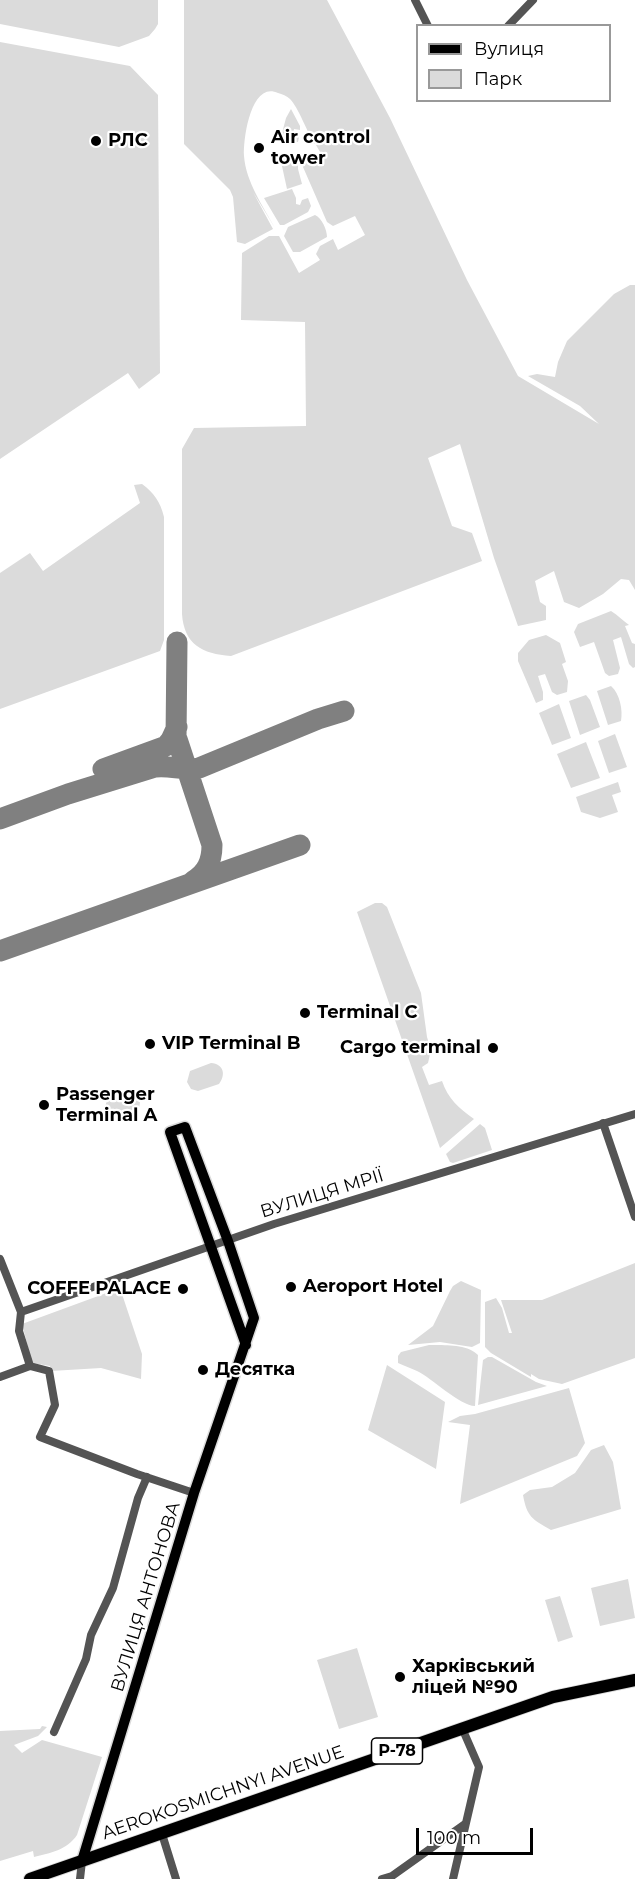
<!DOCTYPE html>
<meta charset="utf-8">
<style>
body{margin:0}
#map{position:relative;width:635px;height:1879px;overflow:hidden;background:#fff;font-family:Montserrat,sans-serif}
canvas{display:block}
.legend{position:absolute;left:416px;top:24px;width:195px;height:78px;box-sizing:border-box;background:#fff;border:2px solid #999;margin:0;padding:8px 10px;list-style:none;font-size:18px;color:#000}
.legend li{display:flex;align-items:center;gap:12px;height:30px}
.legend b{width:30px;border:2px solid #999}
.scale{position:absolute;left:416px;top:1828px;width:117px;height:27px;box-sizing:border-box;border:3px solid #000;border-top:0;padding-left:8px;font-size:18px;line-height:21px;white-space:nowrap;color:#000;-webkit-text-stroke:4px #fff;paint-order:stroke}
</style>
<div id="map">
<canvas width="635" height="1879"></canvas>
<ul class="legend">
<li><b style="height:8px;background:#000"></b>Вулиця</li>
<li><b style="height:16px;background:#dbdbdb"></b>Парк</li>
</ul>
<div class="scale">100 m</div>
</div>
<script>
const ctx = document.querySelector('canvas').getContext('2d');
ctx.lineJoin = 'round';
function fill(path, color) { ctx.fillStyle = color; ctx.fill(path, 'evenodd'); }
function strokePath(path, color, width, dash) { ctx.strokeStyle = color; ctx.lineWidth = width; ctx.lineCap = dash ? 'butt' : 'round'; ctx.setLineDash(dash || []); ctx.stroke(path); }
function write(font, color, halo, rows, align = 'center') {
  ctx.font = font + ' Montserrat,sans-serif'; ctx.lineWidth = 4.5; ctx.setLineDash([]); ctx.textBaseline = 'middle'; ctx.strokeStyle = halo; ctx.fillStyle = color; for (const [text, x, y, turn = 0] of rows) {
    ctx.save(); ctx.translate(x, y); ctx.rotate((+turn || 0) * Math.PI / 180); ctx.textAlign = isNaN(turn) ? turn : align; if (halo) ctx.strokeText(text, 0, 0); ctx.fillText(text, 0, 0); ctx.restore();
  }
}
const green = new Path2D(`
 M0 0H158V24L155 29 149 36 119 47 0 24Z
 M184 0H327L390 118 467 280 518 376 599 424 580 406 528 376 537 374 555 377 558 362 567 341 614 294 630 285H635V590L629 580 621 579 603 594 579 608 564 602 554 571 535 581 540 602 546 606V620L518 626 494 558 460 444 428 458 452 526 472 533 482 561 231 656C202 654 184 644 182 614V449L194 428 306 426 305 322 241 320 242 253 269 236H279L299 273 320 260 316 254 320 246 333 239 338 250 365 235 355 216 333 226 327 222 303 167 306 160 320 152 316 145 328 141 314 144C308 133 298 107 290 99 287 96 282 94 278 93 251 80 243 139 244 156 246 182 263 206 275 228L253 192 273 229 245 244 237 242 233 197 230 190 184 144Z
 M0 42 130 66 158 95 160 373 139 389 128 373 0 459Z
 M291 109 300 126V130L294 129 293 136 299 137 298 142 287 141 281 137 286 118Z
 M287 154 298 155V169L302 184 287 189 280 157Z
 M292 189 296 198V204L300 205 302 200 308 198 311 206 308 212 284 225H280L264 198Z
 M315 215C322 218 327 230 327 237L300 252H293L284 236 288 227Z
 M142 484C154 493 160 501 164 517V640L160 651 0 709V573L30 553 43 571 140 503 134 485Z
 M611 611C618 615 622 620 629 625L625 626 632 643 635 644V667L633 668 629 664 621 637 613 640 620 668 618 674 609 676 605 673 594 642 580 647 574 632 578 624Z
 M546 635 560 643 566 662 562 664 568 681 567 692 557 695 552 692 545 674 538 676 543 692V700L536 703 518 661V653L529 640Z
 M611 686C620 694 623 710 621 721L608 725 597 691Z
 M586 695 590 700 600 727 580 735 569 701Z
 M559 704 571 738 552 745 539 713Z
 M615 734 627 767 609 773 598 741Z
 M586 742 600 778 571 788 557 754Z
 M618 782 621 792 612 795 618 812 600 818 581 812 576 797Z
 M375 903H382L387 907 421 993 427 1037 431 1050 428 1063 422 1067 429 1085 442 1081C448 1099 459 1108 474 1119L440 1148 357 912Z
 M211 1063C224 1064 226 1075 219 1084L198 1091 191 1089 187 1082 190 1071Z
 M128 1092C141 1093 143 1104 136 1113L115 1120 108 1118 104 1111 107 1100Z
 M480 1124 485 1128 492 1150 453 1163 450 1162 446 1154Z
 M635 1263V1358L562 1384 539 1379 531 1374V1377L491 1353 485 1347V1302L496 1298 502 1308 509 1333H512L501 1300H542Z
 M461 1281 481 1290 480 1343 472 1347 440 1342 408 1345 433 1326 450 1291 453 1286Z
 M120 1288 142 1354 141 1379 101 1368 51 1371 50 1366 32 1363 22 1324Z
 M429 1345C443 1345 468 1344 478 1355L475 1406C460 1406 432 1378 417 1371 411 1368 404 1366 398 1363V1356L401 1352Z
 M488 1357H492L536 1382 547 1386 478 1405 483 1360Z
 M387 1365 445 1402 436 1469 368 1430Z
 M569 1388 585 1443 577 1456 460 1504 470 1425 448 1422 460 1416 475 1414Z
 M604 1445 613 1462 621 1509 551 1530C532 1519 527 1517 523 1495L530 1490 552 1487 575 1473 591 1450Z
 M628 1579 635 1618 600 1626 591 1588Z
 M560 1596 573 1637 558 1642 545 1600Z
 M357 1648 378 1717 339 1729 317 1660Z
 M42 1726 47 1727 38 1736 14 1745 22 1753 42 1740 102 1757 77 1835C67 1850 50 1853 34 1857L33 1851 0 1861V1731L40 1729Z`);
const taxiway = new Path2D(`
 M176 739 177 642
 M177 739 212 845C212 861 207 873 193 881
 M103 769 166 746 171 740 177 727
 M0 819 68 794 155 767C170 765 184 771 199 768L318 719 344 711
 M0 951 300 845`);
const minor = new Path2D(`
 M415 0 428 26
 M508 26 533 0
 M603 1123 635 1217
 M0 1259 21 1312 19 1331 30 1366 49 1371 55 1405 40 1437 137 1474 194 1493
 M21 1312 274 1224 635 1114
 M0 1377 30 1366
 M54 1732 86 1659 91 1635 113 1588 138 1498 147 1477
 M162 1834 176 1879
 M80 1879 82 1861
 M382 1879 392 1876 465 1824
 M453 1879 479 1767 462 1728`);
const major = new Path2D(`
 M82 1861 194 1493 254 1318 228 1241 185 1127 170 1132 246 1345`);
const highway = new Path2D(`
 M30 1879 553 1697 635 1680`);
const markers = [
 [96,141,6,"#000"],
 [259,148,6,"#000"],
 [305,1013,6,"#000"],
 [150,1044,6,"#000"],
 [493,1048,6,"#000"],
 [44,1105,6,"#000"],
 [291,1287,6,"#000"],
 [183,1289,6,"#000"],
 [203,1370,6,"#000"],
 [400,1677,6,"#000"]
];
const shields = [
 [397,1751,51]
];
const shieldNames = [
 ["Р-78",397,1751]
];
const poiNames = [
 ["Air control",271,138],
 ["tower",271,159],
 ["РЛС",108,141],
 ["Terminal C",317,1013],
 ["VIP Terminal B",162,1044],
 ["Cargo terminal",481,1048,"right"],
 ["Passenger",56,1095],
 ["Terminal A",56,1116],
 ["Aeroport Hotel",303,1287],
 ["COFFE PALACE",171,1289,"right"],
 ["Десятка",215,1370],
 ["Харківський",412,1667],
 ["ліцей №90",412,1688]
];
const streetNames = [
 ["ВУЛИЦЯ МРІЇ",322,1194,-17],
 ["ВУЛИЦЯ АНТОНОВА",146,1597,-73],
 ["AEROKOSMICHNYI AVENUE",223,1793,-19]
];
fill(green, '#dbdbdb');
strokePath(taxiway, '#808080', 21);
strokePath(major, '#dbdbdb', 13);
strokePath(highway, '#dbdbdb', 14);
strokePath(minor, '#545454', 8);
strokePath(major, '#000', 10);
strokePath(highway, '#000', 12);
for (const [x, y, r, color] of markers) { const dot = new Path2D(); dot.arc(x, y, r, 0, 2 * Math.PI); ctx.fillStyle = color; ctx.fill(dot); strokePath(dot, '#fff', 2); }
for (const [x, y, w] of shields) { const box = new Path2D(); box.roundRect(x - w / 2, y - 13, w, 26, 4.5); ctx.fillStyle = '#fff'; ctx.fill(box); strokePath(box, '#000', 1.5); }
write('bold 16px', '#000', null, shieldNames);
write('bold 18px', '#000', '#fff', poiNames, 'left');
write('18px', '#000', '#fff', streetNames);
</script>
